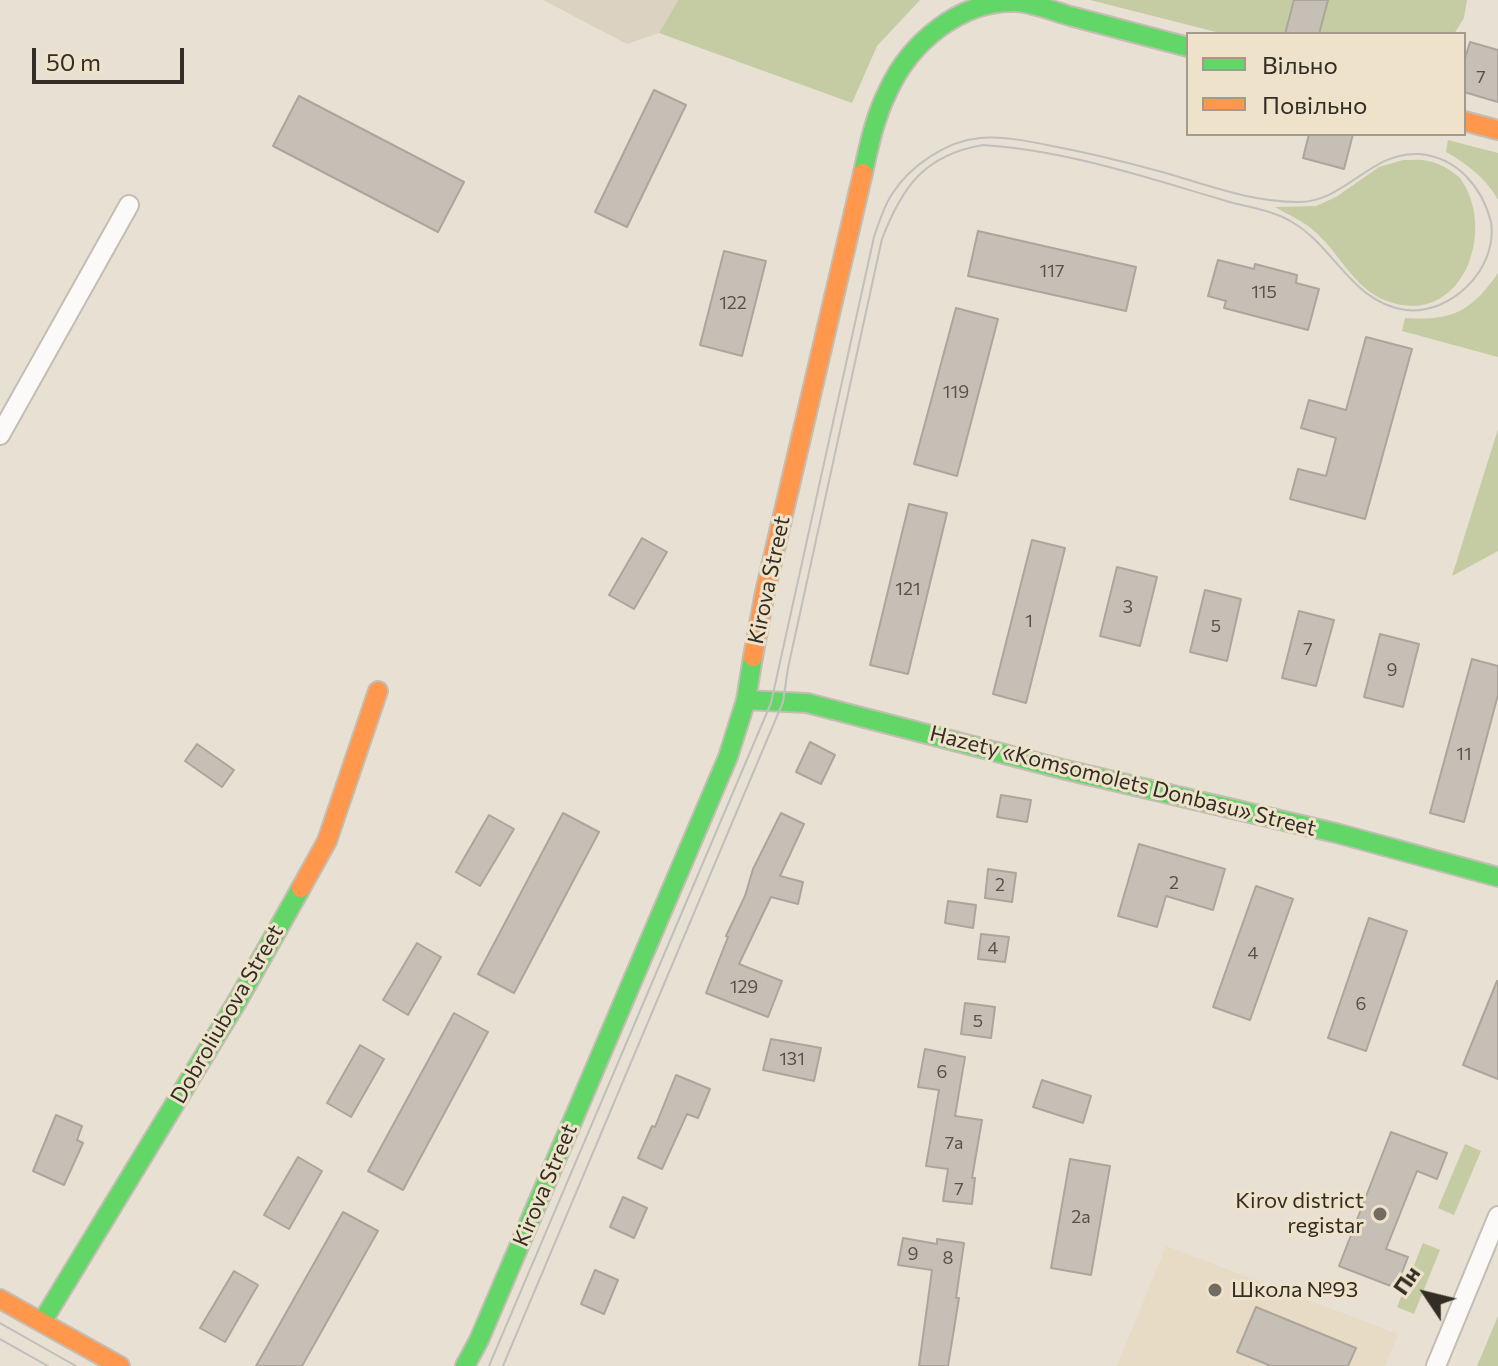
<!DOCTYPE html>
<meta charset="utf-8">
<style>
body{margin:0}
#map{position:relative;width:1498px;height:1366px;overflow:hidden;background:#e7e0d3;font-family:Commissioner,sans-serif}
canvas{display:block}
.legend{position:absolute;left:1186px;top:32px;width:280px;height:104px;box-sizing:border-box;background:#efe2cb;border:2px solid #a49a89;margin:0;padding:10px 14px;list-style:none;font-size:24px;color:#332e25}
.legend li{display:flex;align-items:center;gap:16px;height:40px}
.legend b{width:40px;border:2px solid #a49a89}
.north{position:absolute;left:1386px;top:1254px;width:80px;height:80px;-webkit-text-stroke:6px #efe2cb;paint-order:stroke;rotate:305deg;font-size:22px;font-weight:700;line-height:32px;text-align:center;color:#332e25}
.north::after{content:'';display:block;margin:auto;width:28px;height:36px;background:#332e25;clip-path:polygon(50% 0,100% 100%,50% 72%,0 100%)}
.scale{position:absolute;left:32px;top:48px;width:152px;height:36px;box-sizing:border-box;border:4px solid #332e25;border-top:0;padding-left:10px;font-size:24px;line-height:28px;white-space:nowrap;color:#332e25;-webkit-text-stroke:6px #efe2cb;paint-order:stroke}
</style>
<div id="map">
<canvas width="1498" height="1366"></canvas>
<ul class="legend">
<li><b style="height:10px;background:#63d668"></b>Вільно</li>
<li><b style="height:10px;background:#ff974d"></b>Повільно</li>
</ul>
<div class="north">Пн</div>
<div class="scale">50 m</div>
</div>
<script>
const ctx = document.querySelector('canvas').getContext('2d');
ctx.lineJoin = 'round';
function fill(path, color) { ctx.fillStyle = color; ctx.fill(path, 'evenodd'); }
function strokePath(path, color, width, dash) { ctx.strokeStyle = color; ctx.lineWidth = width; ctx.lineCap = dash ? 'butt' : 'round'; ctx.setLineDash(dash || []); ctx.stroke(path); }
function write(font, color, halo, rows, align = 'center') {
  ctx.font = font + ' Commissioner,sans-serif'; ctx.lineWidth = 6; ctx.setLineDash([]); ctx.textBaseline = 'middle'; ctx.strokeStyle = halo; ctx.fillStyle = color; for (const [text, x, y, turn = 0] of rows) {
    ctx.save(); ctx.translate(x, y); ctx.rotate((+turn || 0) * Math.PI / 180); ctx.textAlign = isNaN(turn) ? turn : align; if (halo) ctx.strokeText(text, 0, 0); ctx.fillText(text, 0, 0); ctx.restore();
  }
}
const built = new Path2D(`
 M1166 1246 1398 1334 1385 1366H1117Z`);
const industrial = new Path2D(`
 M543 0H678L659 33 627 44Z`);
const green = new Path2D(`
 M678 0H920L877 46 852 103 659 33Z
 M1090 0H1467L1464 18 1454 34H1224Z
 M1448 140 1498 153V200C1486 178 1467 164 1446 152Z
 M1403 160C1411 160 1420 159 1428 161 1440 163 1451 170 1460 178 1498 230 1462 329 1387 301 1353 289 1339 251 1312 229 1301 220 1287 214 1275 207L1316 206 1336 197 1379 167Z
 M1498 273V357L1402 331 1405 318C1452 321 1471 312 1498 273Z
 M1498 429V551L1452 576Z
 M1465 1144 1481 1151 1454 1215 1438 1208Z
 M1423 1243 1440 1250 1414 1314 1397 1307Z
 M1498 1316V1366H1477Z`);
const building = new Path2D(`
 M1294 0H1328L1319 34H1285Z
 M1470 42 1498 50V102L1464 92V62Z
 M654 90 686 105 627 227 595 212Z
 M299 96 464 182 438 232 273 146Z
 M1309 134H1353L1344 169 1303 158Z
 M978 231 1136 267 1126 311 968 276Z
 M724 251 766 261 742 356 700 345Z
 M1218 260 1254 269 1255 264 1297 275 1296 283 1319 289 1308 330 1224 308 1226 301 1208 296Z
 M956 308 998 319 957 476 914 464Z
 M1366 337 1412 349 1365 519 1290 499 1298 469 1326 476 1336 438 1301 428 1309 400 1346 410Z
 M909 504 947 513 908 674 870 665Z
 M642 538 667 552 634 609 609 595Z
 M1032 540 1065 548 1026 703 993 694Z
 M1117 567 1157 577 1140 646 1100 636Z
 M1205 590 1241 599 1227 661 1190 652Z
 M1299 611 1334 620 1316 686 1282 678Z
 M1380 634 1419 644 1403 707 1364 697Z
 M1472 659 1498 666V695L1464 822 1430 813Z
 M810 742 835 755 821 784 796 772Z
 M197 744 234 770 222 787 185 761Z
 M1001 795 1031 800 1027 822 997 817Z
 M563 813 599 832 514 993 478 974Z
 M781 813 804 824 780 876 803 882 798 904 771 897 739 964 782 981 768 1017 706 993 728 937 726 936 745 896 753 869Z
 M489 815 514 829 480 886 456 872Z
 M1139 844 1225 869 1213 910 1166 896 1157 927 1118 916Z
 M988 869 1016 873 1012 902 985 898Z
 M1256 886 1293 899 1250 1020 1213 1007Z
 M948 901 976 905 973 928 945 923Z
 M1369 918 1407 931 1366 1051 1328 1038Z
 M981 934 1009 937 1005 962 978 959Z
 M417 943 441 957 408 1015 383 1000Z
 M1497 981H1498V1079L1463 1065Z
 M965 1003 995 1007 991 1038 961 1034Z
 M454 1013 488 1032 403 1190 368 1171Z
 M771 1039 821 1048 814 1081 763 1070Z
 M360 1045 384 1059 351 1117 327 1103Z
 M925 1049 965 1057 955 1116 982 1120 972 1178H975L972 1204 943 1201 948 1169 926 1166 939 1090 918 1087Z
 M676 1075 710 1089 698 1118 687 1114 662 1169 638 1158 652 1126 655 1127Z
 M1042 1080 1091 1096 1083 1123 1033 1107Z
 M56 1115 82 1126 77 1140 83 1143 64 1185 33 1171Z
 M1391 1132 1447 1153 1437 1179 1417 1171 1386 1249 1408 1257 1396 1288 1339 1266Z
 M298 1157 322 1171 289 1229 264 1215Z
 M1070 1159 1110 1166 1091 1275 1051 1268Z
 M623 1197 647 1208 634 1238 610 1227Z
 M343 1212 378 1231 302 1366H256Z
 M903 1238 937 1244V1239L964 1243 956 1298H959L948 1366H919L932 1270 898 1265Z
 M595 1270 618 1280 604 1314 581 1304Z
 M234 1271 258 1285 225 1342 200 1328Z
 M1256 1307 1356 1348 1348 1366H1271L1237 1352Z`);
const street = new Path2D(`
 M0 435 129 205
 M1436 1366 1498 1216`);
const fast = new Path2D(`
 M863 173C869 145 875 117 888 91 910 43 960 0 1016 2 1033 3 1053 11 1070 16 1109 26 1149 37 1188 47
 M746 700 807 703 1062 769 1336 833 1498 877
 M42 1322 238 1000 301 888
 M465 1366 479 1340 728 757 746 700 753 657`);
const slow = new Path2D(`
 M1464 121 1498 130
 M753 657 765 592 863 173
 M301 888 327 841 378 691
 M0 1299 120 1366`);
const tram = new Path2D(`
 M0 1323 76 1366
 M0 1339 48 1366
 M489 1366 771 703 874 237C879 222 884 206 892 194 910 166 946 141 980 138 1004 136 1028 141 1052 146 1089 153 1126 162 1162 172 1208 185 1250 202 1298 202 1344 203 1371 151 1419 154 1457 157 1482 187 1491 222 1498 269 1451 315 1406 310 1352 303 1335 247 1292 222 1273 210 1245 207 1223 200 1145 177 1064 150 983 145 924 155 902 187 882 239L788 668 783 702 503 1366`);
const markers = [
 [1380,1214,8,"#726c62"],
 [1215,1290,8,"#726c62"]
];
const numberNames = [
 ["7",1481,77],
 ["117",1052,271],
 ["115",1264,292],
 ["122",733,303],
 ["119",956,392],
 ["121",908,589],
 ["3",1128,607],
 ["1",1029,621],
 ["5",1216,626],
 ["7",1308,649],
 ["9",1392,670],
 ["11",1464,754],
 ["2",1174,883],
 ["2",1000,885],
 ["4",993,948],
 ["4",1253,953],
 ["129",744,987],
 ["6",1361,1004],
 ["5",978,1021],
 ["131",792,1059],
 ["6",942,1072],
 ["7а",954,1143],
 ["7",959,1189],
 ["2а",1081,1217],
 ["9",913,1254],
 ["8",948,1258]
];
const streetNames = [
 ["Kirova Street",769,580,-78],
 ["Hazety «Komsomolets Donbasu» Street",1123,781,14],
 ["Dobroliubova Street",227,1014,-60],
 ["Kirova Street",545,1185,-67]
];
const poiNames = [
 ["Kirov district",1364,1201],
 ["registar",1364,1226],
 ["Школа №93",1231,1290,"left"]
];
fill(built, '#e7dbc5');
fill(industrial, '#dbd2c1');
fill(green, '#c5cca3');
fill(building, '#c6bfb5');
strokePath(building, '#aca59c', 2);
strokePath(street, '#c3bdb3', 22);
strokePath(fast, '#c3bdb3', 22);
strokePath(slow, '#c3bdb3', 22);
strokePath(street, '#fbfaf8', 18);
strokePath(fast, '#63d668', 18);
strokePath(slow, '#ff974d', 18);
strokePath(tram, '#c1bfbb', 2);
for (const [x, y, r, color] of markers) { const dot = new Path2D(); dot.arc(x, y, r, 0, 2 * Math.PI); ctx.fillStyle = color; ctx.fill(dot); strokePath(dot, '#efe2cb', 3); }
write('18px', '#585249', null, numberNames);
write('22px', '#332e25', '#efe2cb', streetNames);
write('22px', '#332e25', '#efe2cb', poiNames, 'right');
</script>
